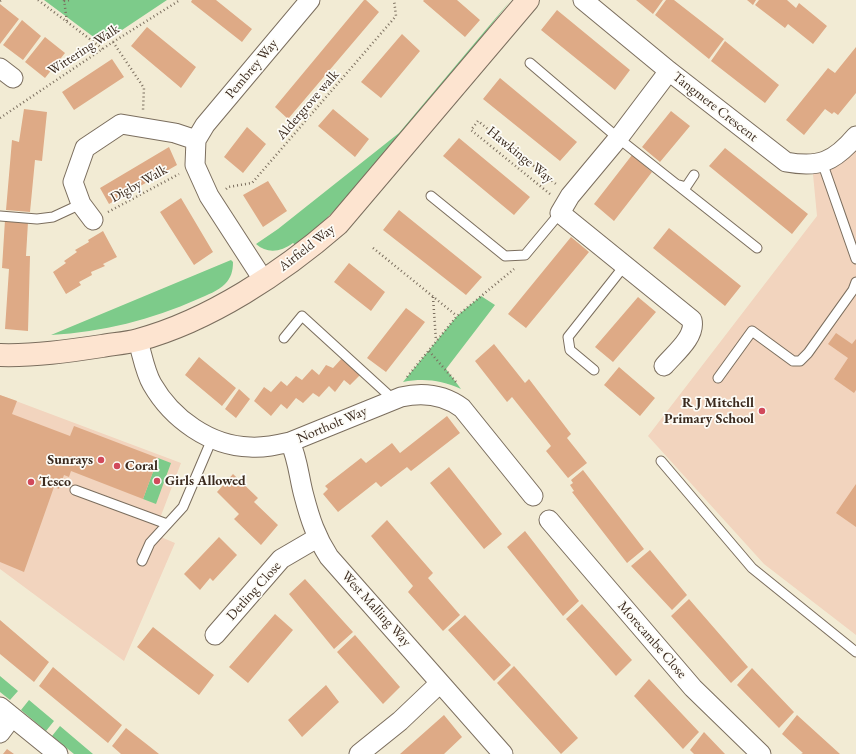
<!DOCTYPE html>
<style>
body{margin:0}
canvas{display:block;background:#f2ebd4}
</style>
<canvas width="856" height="754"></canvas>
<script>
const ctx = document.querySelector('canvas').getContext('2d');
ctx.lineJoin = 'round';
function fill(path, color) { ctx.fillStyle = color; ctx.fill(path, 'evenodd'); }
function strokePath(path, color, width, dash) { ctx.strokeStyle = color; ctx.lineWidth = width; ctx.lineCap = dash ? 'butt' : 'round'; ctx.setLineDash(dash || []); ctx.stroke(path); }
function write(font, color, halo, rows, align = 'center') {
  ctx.font = font + ' "EB Garamond",serif'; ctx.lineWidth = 3.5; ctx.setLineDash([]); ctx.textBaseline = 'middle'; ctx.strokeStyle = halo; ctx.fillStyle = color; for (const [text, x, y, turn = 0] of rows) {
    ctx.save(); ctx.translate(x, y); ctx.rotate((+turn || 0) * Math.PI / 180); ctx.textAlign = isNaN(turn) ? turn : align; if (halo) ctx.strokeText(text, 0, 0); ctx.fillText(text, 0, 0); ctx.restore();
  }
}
const built = new Path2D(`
 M856 139V635L764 564 648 436 817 216 812 164Z
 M0 395 181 463 154 534 175 543 124 661 0 569Z`);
const green = new Path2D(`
 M44 0H167L104 42 99 41Z
 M510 1C475 46 439 90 402 133 369 173 336 212 297 246L293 243C281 252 267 254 256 244L278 229 399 133Z
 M231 260 233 262C233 271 231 278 225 284 218 291 207 295 198 299 151 320 103 332 51 335Z
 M481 296 495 305 446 369 461 389C441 380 424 378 403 382L457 316Z
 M158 458 171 463 156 504 143 499Z
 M0 676 18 691 10 700 0 692Z
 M29 700 54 721 46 731 21 710Z
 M60 726 93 754H74L52 736Z`);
const building = new Path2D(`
 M192 0H216L252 29 242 42 191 2Z
 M364 0H366L379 12 288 119 275 107Z
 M424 0H457L480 20 465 37 423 1Z
 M636 0H663L653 14Z
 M666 0H674L724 39 709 59 655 15Z
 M747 0H756L753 5Z
 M759 0H787L796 8 799 3 827 26 813 44 788 24 785 28 755 5Z
 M0 4 19 19 0 44Z
 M557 10 630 70 615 90 541 30Z
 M22 20 41 36 23 60 3 45Z
 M147 27 196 67 181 88 131 46Z
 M402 34 420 51 381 98 361 82Z
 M45 37 65 53 45 78 25 62Z
 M725 41 779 85 765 103 711 61Z
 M856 47V93L838 115 834 112 832 114 825 109 804 135 786 120 828 68 835 73Z
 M112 59 124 77 74 110 62 92Z
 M500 78 577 142 560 161 483 99Z
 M24 109 47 112 42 161 35 160 30 212 6 210 12 140 19 142Z
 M333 109 369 139 355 157 318 126Z
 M671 111 690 126 660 162 642 147Z
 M247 127 266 144 243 173 224 157Z
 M459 138 530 197 514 215 443 156Z
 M169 147 177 165 109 204 100 188Z
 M725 148 808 214 792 234 709 166Z
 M632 155 652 172 614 221 594 204Z
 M268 181 287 211 263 227 243 195Z
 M181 198 213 252 194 265 160 212Z
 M399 210 482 277 466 295 383 230Z
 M5 220 28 222 26 256H30L28 331 5 329 9 269 2 268Z
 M669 228 741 286 725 306 653 248Z
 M103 231 117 257 103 264 105 266 91 272 92 275 79 282 81 285 66 294 53 272 66 263 64 261 77 252 75 250 89 242 88 240Z
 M571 237 589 252 526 328 508 314Z
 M349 263 385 292 371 311 334 282Z
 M638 297 656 312 613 362 595 347Z
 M406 308 425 322 386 372 367 358Z
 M836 333 852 344 856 339V390L854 393 834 379 848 358 828 344Z
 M494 344 525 383 529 379 571 434 567 438 587 463 568 478 546 451 551 446 512 397 507 402 475 361Z
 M199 357 236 388 222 406 185 375Z
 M343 357 362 373 350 385 344 380 335 392 329 386 319 397 313 393 303 403 296 398 287 409 281 404 271 416 254 401 264 387 271 392 281 381 287 386 296 376 302 380 312 369 319 375 326 365 333 368Z
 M619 367 655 398 640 416 604 385Z
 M239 389 250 399 236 418 225 409Z
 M0 395 17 401 12 414 70 436 74 426 158 458 143 499 71 471 69 477 64 475 59 489 54 487 24 572 0 562Z
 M447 416 460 433 411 471 407 467 381 487 376 482 338 512 323 494 328 489 325 486 361 458 366 463 392 443 400 453Z
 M449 467 502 534 484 549 430 483Z
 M583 470 644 549 627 563 572 492 574 491 570 485 573 483 571 480Z
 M233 474 258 498 254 502 278 525 261 545 234 519 239 514 217 492Z
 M856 484V527L836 513Z
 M387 520 433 573 428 578 460 615 443 631 408 592 413 586 371 536Z
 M525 531 579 601 563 616 507 547Z
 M219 537 237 555 213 581 210 578 200 590 184 574Z
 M650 550 687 595 672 610 631 566Z
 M305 579 353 632 334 649 289 594Z
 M689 599 748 667 731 683 671 616Z
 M582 604 632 660 616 676 566 619Z
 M275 614 293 630 248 683 229 667Z
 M465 615 511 665 494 681 448 630Z
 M0 620 49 662 34 682 0 654Z
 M153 627 214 675 199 695 137 647Z
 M355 635 400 687 383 704 337 652Z
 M514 666 578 738 561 754 497 683Z
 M53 667 122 725 108 743 39 686Z
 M752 668 794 712 779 728 737 685Z
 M649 679 699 732 683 749 634 696Z
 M326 685 339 702 302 737 288 720Z
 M444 715 462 737 444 754H400Z
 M797 715 840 754H801L803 753 782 734Z
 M126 728 149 746 159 754H121L112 746Z
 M704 732 725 754H694L690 750Z
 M7 749 14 754H3Z`);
const path = new Path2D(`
 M38 0 103 49
 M64 0 67 22
 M0 1 1 0
 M64 1 70 0
 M113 42 144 88 143 110
 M0 118 113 42 180 0
 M226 189 228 187 252 183 396 16 394 0
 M550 194 471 130 478 121 556 184
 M108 212 179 174
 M373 248 457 316
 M433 297 436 341
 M429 351 456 382
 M407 377 457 316 514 269`);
const lane = new Path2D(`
 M530 63 618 138 757 248
 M822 162 856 259
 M679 185 686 187 694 175
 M431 196 505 256 525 255 560 213
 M0 216 37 219 53 217 81 204
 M284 338 302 316 394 400
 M594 370 570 350 568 337 625 265
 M718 378 752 331 793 361H800L808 353 853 290 856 282
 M661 461 752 568 856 652
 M75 490 167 524
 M142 561 150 543 183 507 212 439`);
const street = new Path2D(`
 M583 0 669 71 786 162C819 168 834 162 856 136
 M0 68 13 78
 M93 220 81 204 73 182 85 148 121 124 175 133 196 140
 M264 281 209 196 195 165 196 140 205 125 310 0
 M138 341C142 354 145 372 152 384 172 419 210 446 250 447 264 448 277 445 290 442L401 397C423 392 443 394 462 408L533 496
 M664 366C674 354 696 337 692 320L560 213 570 196 620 136 669 71
 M290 442C298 459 299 478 304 496 310 519 316 537 329 557L503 754
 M549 520 693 688 761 754
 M215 635 281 559 317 538
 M0 707 58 754
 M0 733 12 717
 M359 754 400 721 440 683`);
const secondary = new Path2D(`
 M0 355C34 356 69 351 102 346 114 344 127 343 138 340 209 321 283 272 338 224L528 0`);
const markers = [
 [762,411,4,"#d1495b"],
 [101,460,4,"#d1495b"],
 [117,466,4,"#d1495b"],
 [157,481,4,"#d1495b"],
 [31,482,4,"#d1495b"]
];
const streetNames = [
 ["Wittering Walk",84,50,-33],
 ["Pembrey Way",252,69,-50],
 ["Aldergrove walk",308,105,-49],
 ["Tangmere Crescent",715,107,38],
 ["Hawkinge Way",520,155,39],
 ["Digby Walk",139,184,-29],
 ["Airfield Way",307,248,-38],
 ["Northolt Way",332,425,-23],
 ["Detling Close",254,591,-48],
 ["West Malling Way",376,609,48],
 ["Morecambe Close",652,640,49]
];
const poiNames = [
 ["R J Mitchell",754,403,"right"],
 ["Primary School",754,419,"right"],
 ["Sunrays",93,460,"right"],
 ["Coral",125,466],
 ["Girls Allowed",165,481],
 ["Tesco",39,482]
];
fill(built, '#f2d4be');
fill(green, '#7dcb8a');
fill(building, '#deaa86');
strokePath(lane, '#7b6e5e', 11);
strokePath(street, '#7b6e5e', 21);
strokePath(secondary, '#7b6e5e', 24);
strokePath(path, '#7b6e5e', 2.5, [1, 3]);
strokePath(lane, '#fff', 9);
strokePath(street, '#fff', 19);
strokePath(secondary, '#fde4d0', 22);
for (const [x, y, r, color] of markers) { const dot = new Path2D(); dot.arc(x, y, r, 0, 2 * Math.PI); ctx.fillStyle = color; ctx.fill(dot); strokePath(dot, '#fdfcf7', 1.5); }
write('14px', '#3b2a1e', '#fdfcf7', streetNames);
write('bold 14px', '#3b2a1e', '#fdfcf7', poiNames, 'left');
</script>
